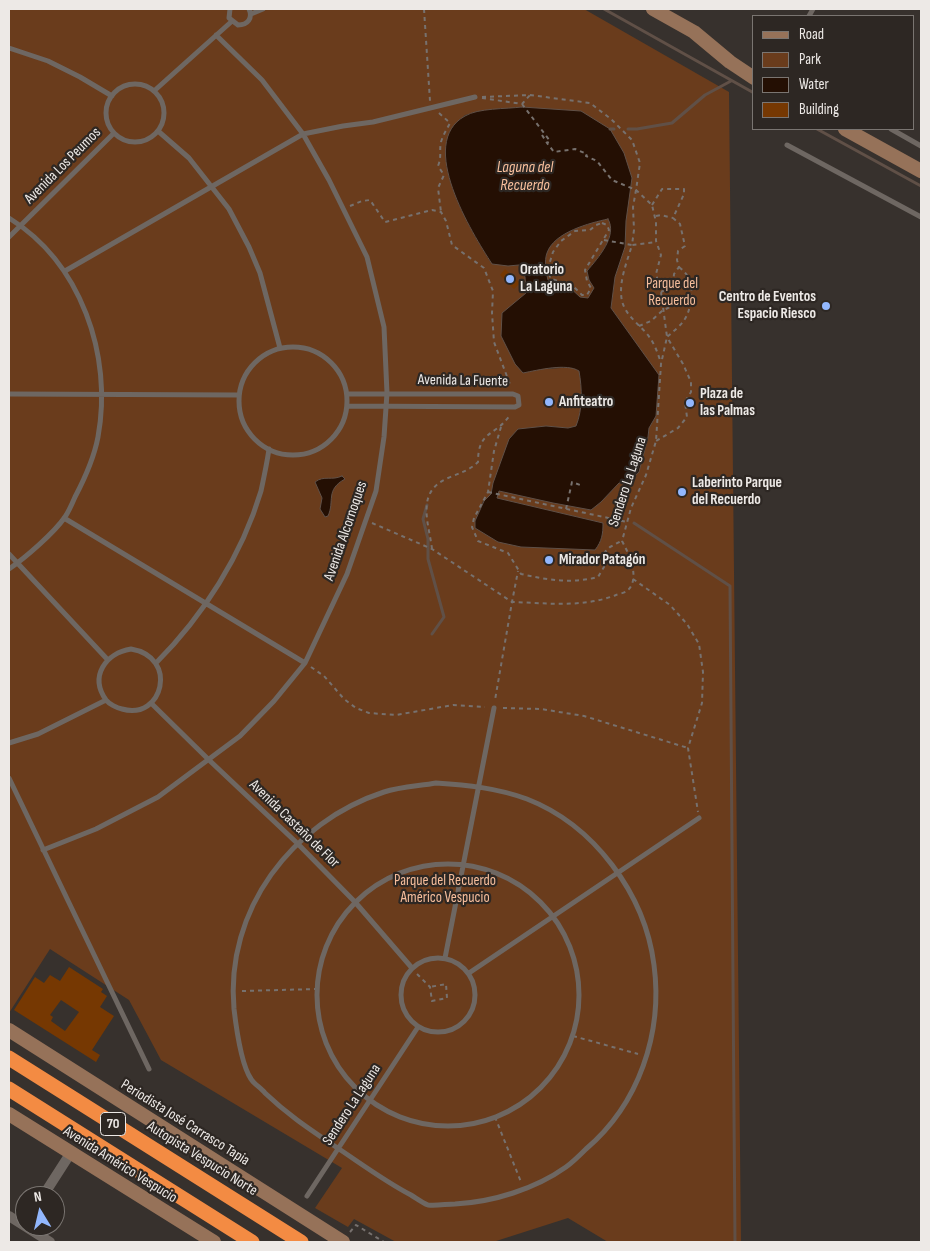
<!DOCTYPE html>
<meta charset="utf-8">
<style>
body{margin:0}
#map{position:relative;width:930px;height:1251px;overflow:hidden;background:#37312d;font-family:"Sofia Sans Condensed",sans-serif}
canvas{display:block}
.frame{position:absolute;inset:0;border:10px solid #ede9e6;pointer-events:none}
.legend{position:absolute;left:752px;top:15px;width:162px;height:115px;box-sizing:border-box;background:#2d2723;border:1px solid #7a7571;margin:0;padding:6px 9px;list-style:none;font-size:15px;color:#ede9e6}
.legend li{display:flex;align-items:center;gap:10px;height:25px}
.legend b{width:25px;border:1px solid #7a7571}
.north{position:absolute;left:15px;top:1186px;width:50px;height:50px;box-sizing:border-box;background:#2d2723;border:1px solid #7a7571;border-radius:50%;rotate:351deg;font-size:14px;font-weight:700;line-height:20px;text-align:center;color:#ede9e6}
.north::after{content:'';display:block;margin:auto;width:18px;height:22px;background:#92b7fd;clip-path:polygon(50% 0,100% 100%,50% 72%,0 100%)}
</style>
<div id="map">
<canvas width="930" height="1251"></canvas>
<div class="frame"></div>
<ul class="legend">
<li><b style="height:6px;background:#967259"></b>Road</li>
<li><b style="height:14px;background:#6a3c1c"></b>Park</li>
<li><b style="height:14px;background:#240f03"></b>Water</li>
<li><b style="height:14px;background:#763802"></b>Building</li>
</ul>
<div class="north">N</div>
</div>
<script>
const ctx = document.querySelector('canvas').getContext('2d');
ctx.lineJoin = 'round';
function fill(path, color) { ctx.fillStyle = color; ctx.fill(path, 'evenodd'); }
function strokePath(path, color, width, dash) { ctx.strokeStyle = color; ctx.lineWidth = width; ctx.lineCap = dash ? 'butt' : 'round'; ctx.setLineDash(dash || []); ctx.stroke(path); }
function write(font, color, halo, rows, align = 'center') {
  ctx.font = font + ' "Sofia Sans Condensed",sans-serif'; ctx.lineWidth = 4.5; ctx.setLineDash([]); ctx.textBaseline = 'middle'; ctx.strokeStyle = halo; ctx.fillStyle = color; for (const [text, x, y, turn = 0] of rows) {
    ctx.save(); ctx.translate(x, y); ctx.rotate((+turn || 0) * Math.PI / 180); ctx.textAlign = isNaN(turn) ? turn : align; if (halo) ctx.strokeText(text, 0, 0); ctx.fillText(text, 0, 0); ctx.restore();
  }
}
const green = new Path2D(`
 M9 9H584L729 92 741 1242H608L568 1218 493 1242H396L354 1219 348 1227 315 1208 342 1168 161 1060 129 1000 50 949 9 1013ZM522 107 626 221 625 247 615 277 611 308 658 375 656 416 649 428 648 437 631 479 619 483 601 502 591 510 553 503 499 491 497 498 603 523C603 534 602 541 595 550L521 547 498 542 475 528V521L483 501 491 494 509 439 518 429 546 426 568 428 576 426C583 409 582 389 579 371L574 367 548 369 526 293 525 277 519 265 508 266 454 125 465 115 483 111Z
 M608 219C617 236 598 258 587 271L589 280 594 288 588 299 580 297 567 285 548 280C546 272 544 261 547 253 554 233 590 223 608 219Z`);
const water = new Path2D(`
 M522 107 581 111 610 129 624 153 632 178 626 221 625 247 615 277 611 308 659 375 656 416 649 428 648 437 639 472 631 479 619 483 601 502 591 510 553 503 499 491 497 498 603 523C603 534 602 541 595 550L521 547 498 542 475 528V521L484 501 491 494 493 483 509 439 518 429 546 426 568 428 576 426C583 409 582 388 579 371 567 363 538 370 523 373L515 364 501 336 502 313 526 293 525 277 519 265 508 266 492 264C472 233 416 143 465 116 478 108 506 109 522 107ZM608 219C618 236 598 258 587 271L589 280 594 288 588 298 580 297 567 285 548 280C546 272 544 261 547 253 554 232 590 223 608 219Z
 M342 476 345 479C325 490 335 501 328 516L325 517 320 509 322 498 315 482C324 475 332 481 342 476Z`);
const stream = new Path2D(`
 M604 9 754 93
 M610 129H614
 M628 129H637L672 123 705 95 731 81
 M817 129 921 186
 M427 505 423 519 428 539V559L444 617 432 634
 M634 523 730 586 735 1242`);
const building = new Path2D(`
 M505 269 520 283 514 289 500 275Z
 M69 967 103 989 101 992 107 996 100 1007 114 1016 92 1050 100 1055 96 1062 14 1010 35 977 44 983 50 975 60 981ZM61 1000 79 1012 65 1031 51 1021 53 1017 50 1015Z`);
const path = new Path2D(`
 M424 9 430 101
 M482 97 530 95 590 103 611 119 632 140 640 163 636 190 652 205 656 222V241L661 255 656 274 661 292 667 337 661 364 656 441 646 475 631 508 622 541C629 554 641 579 627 591 624 593 619 594 616 595 583 608 546 603 512 602L495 700
 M482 98 522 104 530 95
 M522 104 550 141 547 143 554 152 575 149 587 154 586 156 597 161 612 180 636 190 633 207 634 230 632 245 656 242
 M439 113 450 123C447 129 443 135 441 142 439 151 442 156 438 166L444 175 438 188 441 212
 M542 135 547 143
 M652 205 662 189H684V194L673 218 680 224 685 246 678 251 677 260 679 267 674 274 673 286 661 292
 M350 206 362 201 370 200 385 222 432 210 441 212 446 221 452 245 484 268 493 291 492 313 494 342 511 387
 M656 216 661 215 673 218
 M602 223 607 225 609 230 585 270 587 281 591 288 587 295H582L570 283 560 282 550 278 549 265 553 252 561 241 575 231 590 230 596 225Z
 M604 240 632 245C627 262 618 283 622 301 626 317 642 326 650 338 655 345 658 354 661 363
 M679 267C690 276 693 283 691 297
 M639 326 651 321 662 311 691 297C689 319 683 323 667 337L683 364 691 382V392L685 402 687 417 678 428 656 441
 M501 427 494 451 488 492 474 518 472 527 478 541 508 553 521 574C548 580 571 584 598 577L604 567 605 552 610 547 621 541
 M488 492 627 522
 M566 509 572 482 580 485
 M372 523 432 549 512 602 518 571
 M432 549C429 523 415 492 448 478 459 473 469 471 478 462 478 430 495 437 510 415
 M633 579 670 605 687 624 699 644 703 672 702 703 688 748 698 812
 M311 667 324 676 344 699 356 708 369 713 396 715 453 705 485 707
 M503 708 541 709 584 716 688 748
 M417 974 430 987 432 1001 447 998 446 984 430 987
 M242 991 317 989
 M573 1036 638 1054
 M495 1117 521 1182
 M350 1232 356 1225 384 1242`);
const lane = new Path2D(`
 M230 9 229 18 238 25C248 25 253 18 249 9
 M251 14 263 9
 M809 16 813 9
 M9 48 48 61 80 77 112 96
 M106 113a29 29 0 1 1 58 0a29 29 0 1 1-58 0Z
 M154 91 231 22
 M891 129 921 146
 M158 131 189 158 229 209 249 247 260 273 280 348
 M787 145 921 217
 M9 218C81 263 113 355 98 437 94 458 85 478 75 497 72 504 69 511 65 517 54 533 25 558 9 569
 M9 237 114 133
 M65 271 303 134 343 126 373 122 475 97
 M239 401a54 54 0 1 1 108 0a54 54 0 1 1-108 0Z
 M9 394 239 395
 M348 394H513L518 396 519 405 515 407 349 406
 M64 518 305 663
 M9 554 107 659
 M131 649C179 657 163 721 122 709 117 708 109 704 106 700 89 676 106 653 131 649Z
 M156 663C203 616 242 555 261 491 264 477 267 463 269 449
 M151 703 209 760 297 843 355 902 412 968
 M9 743 38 734 106 700
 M9 778 149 1069
 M436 783C467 785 497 788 527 799 594 825 645 894 654 965 663 1033 639 1104 586 1149 580 1155 573 1162 566 1167 535 1189 493 1202 455 1204 447 1204 436 1206 428 1205 423 1203 416 1198 411 1195 384 1181 359 1162 333 1145 308 1128 287 1114 265 1093 261 1088 254 1084 251 1079 241 1064 236 1026 234 1009 225 910 292 822 384 792 400 787 419 786 436 783Z
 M43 850 96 829 158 797 240 736 274 701 305 663 347 574 376 491 384 437 387 393 384 327 367 257 329 180 303 134 262 80 216 35
 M317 995a131 131 0 1 1 262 0a131 131 0 1 1-262 0Z
 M401 995a37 37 0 1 1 74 0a37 37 0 1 1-74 0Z
 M445 958 494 708
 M469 973 699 818
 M307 1196 418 1027`);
const street = new Path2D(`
 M43 1196 70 1154
 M9 1216 50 1242`);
const secondary = new Path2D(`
 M653 9 694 32 730 62 754 78
 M845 129 921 171
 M9 1030 343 1242
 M9 1114 214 1242`);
const highway = new Path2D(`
 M9 1058 301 1242
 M9 1089 252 1242`);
const markers = [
 [510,279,5,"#92b7fd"],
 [826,306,5,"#92b7fd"],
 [549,402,5,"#92b7fd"],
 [690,403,5,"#92b7fd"],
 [682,492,5,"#92b7fd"],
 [549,560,5,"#92b7fd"]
];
const shields = [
 [113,1124,25]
];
const shieldNames = [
 ["70",113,1124]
];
const streetNames = [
 ["Avenida Los Peumos",63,166,-45],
 ["Avenida La Fuente",463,381,1],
 ["Sendero La Laguna",628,482,-72],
 ["Avenida Alcornoques",346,531,-71],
 ["Avenida Castaño de Flor",294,824,44],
 ["Sendero La Laguna",352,1105,-57],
 ["Periodista José Carrasco Tapia",185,1123,32],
 ["Autopista Vespucio Norte",202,1159,32],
 ["Avenida Américo Vespucio",120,1165,32]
];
const poiNames = [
 ["Oratorio",520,270],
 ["La Laguna",520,287],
 ["Centro de Eventos",816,297,"right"],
 ["Espacio Riesco",816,314,"right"],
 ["Plaza de",700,394],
 ["las Palmas",700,411],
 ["Anfiteatro",559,402],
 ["Laberinto Parque",692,483],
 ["del Recuerdo",692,500],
 ["Mirador Patagón",559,560]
];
const parkNames = [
 ["Parque del",672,284],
 ["Recuerdo",672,301],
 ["Parque del Recuerdo",445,881],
 ["Américo Vespucio",445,898]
];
const waterNames = [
 ["Laguna del",525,168],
 ["Recuerdo",525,186]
];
fill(green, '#6a3c1c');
fill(water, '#240f03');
strokePath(water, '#605047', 1);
strokePath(stream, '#605047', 3);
fill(building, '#763802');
strokePath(path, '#77716e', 2, [4, 4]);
strokePath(lane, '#6e6762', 5);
strokePath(street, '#6e6762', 10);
strokePath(secondary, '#967259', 14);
strokePath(highway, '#f38b43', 15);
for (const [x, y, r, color] of markers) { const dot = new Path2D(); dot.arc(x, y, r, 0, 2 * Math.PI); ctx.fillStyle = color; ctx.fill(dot); strokePath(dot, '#2d2723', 2); }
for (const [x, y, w] of shields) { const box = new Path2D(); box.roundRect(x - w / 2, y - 11.5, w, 23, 4); ctx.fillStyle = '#2d2723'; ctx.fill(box); strokePath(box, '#ede9e6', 1); }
write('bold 14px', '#ede9e6', null, shieldNames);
write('15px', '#ede9e6', '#2d2723', streetNames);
write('bold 15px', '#ede9e6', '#2d2723', poiNames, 'left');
write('15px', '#f6bd9b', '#2d2723', parkNames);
write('italic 16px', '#f9c09d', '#2d2723', waterNames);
</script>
